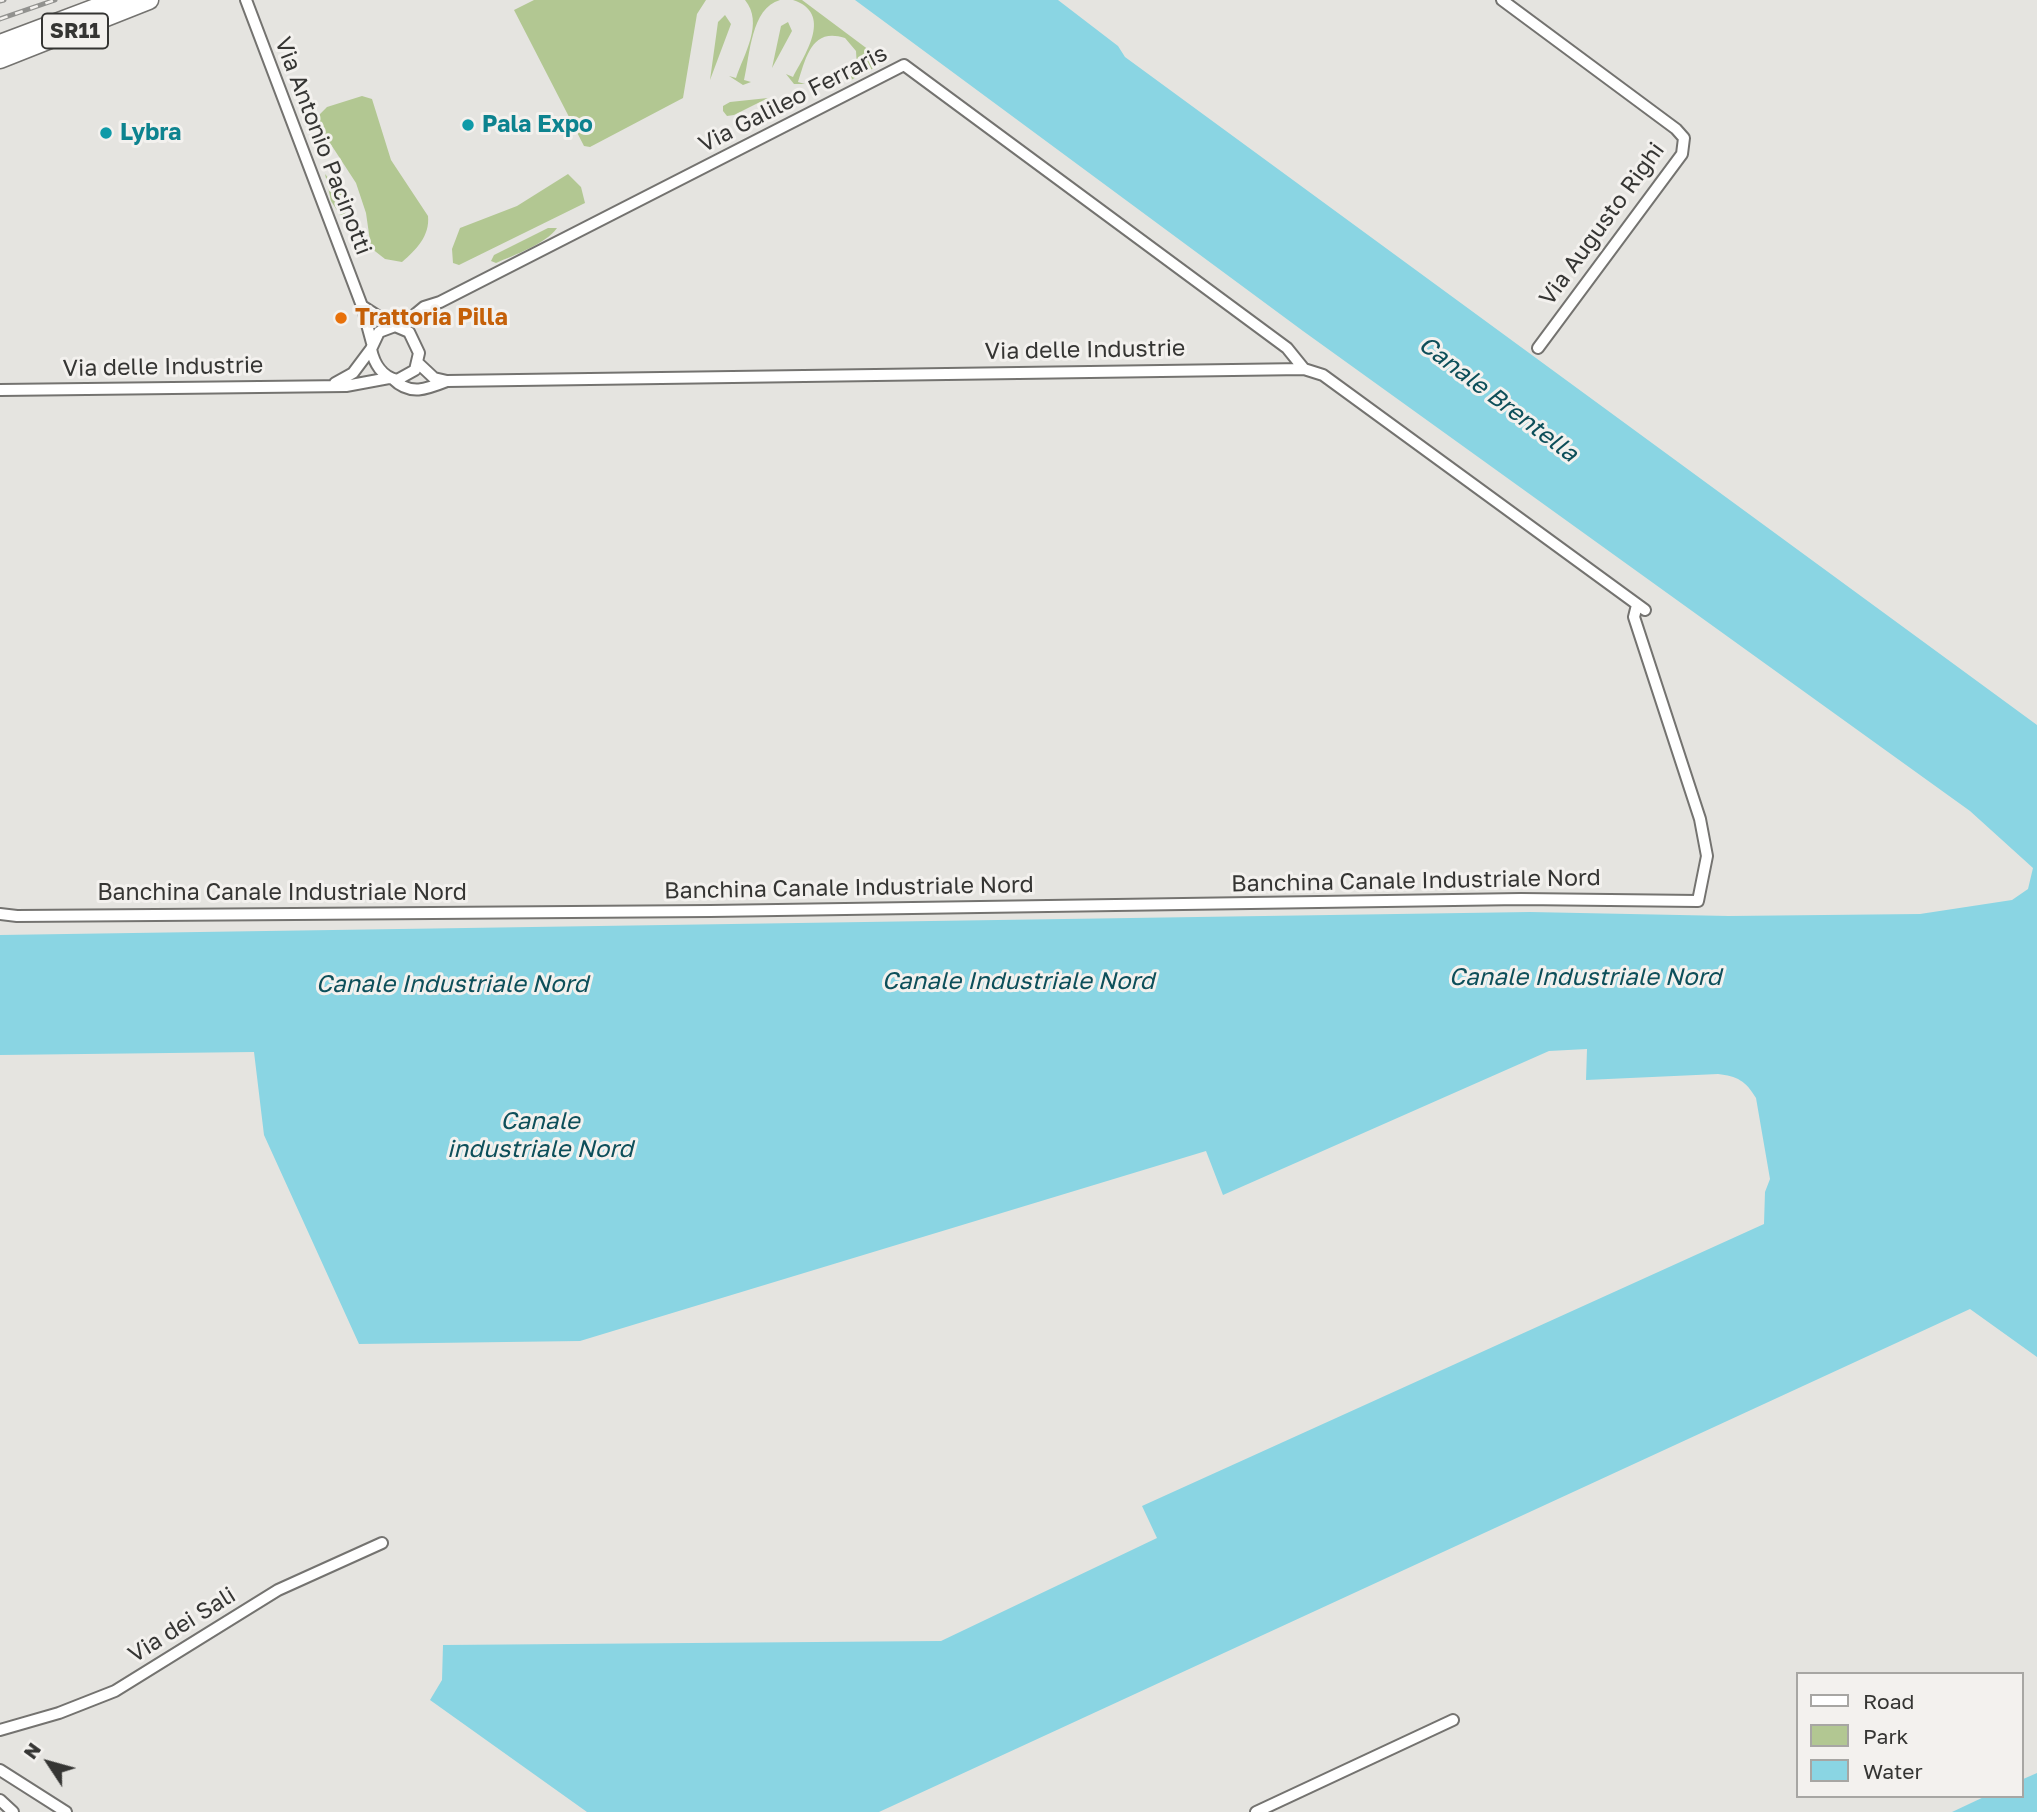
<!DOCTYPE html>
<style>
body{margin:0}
#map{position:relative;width:2037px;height:1812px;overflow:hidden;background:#e5e4e0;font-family:"Golos Text",sans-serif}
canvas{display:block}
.legend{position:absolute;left:1796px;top:1672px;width:228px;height:126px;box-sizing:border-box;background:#f3f1ee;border:2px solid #a7a6a3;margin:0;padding:9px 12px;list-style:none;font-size:21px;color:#353533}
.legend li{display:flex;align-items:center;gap:14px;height:35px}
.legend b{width:35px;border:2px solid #a7a6a3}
.north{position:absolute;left:14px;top:1728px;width:70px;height:70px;-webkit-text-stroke:5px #f3f1ee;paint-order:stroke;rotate:306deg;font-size:19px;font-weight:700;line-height:28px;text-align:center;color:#353533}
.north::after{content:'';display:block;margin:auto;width:24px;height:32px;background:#353533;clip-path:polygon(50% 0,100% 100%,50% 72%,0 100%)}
</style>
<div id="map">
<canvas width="2037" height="1812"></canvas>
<ul class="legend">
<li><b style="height:9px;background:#fff"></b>Road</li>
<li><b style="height:19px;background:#b2c792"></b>Park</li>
<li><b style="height:19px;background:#8ad5e3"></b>Water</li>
</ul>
<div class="north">N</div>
</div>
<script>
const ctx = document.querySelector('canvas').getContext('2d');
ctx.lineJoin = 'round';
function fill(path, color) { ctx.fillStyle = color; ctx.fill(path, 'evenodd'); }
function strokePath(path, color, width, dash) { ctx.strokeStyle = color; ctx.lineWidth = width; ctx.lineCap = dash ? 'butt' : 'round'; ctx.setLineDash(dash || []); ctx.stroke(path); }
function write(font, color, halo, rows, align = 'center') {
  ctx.font = font + ' "Golos Text",sans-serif'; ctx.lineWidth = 6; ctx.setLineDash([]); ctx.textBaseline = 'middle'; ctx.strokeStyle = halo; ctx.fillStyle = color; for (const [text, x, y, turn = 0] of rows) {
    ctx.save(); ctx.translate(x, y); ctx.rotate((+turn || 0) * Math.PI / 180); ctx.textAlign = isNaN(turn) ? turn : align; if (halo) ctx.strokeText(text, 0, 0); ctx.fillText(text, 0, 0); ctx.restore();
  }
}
const green = new Path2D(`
 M534 0H706L697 14 683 98 590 147 584 146 514 10Z
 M745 0H780C751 8 750 55 744 80L751 82 743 85 729 76 736 78C744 54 764 23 745 0Z
 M793 0H802L885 62 847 82 857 67 856 51 845 38C812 27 806 57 798 82L805 84H794L786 74 793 77C806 53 833 13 793 0Z
 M725 15 731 24 710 80 718 22Z
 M788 22 792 31 772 68 781 26Z
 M362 96 372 99 391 160 428 216C430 236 416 250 402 262L385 259 371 248 366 213 356 183 317 123V117L327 107Z
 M768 98 734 115 727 116 723 111V106L730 102Z
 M325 174 347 201 345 216 340 215 331 201Z
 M568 174 581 187 585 203 459 265 453 263 452 249 460 228 517 206Z
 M548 228H557C546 244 514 255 496 263L491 261 494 255Z`);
const water = new Path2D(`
 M855 0H1058L1118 46 1125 57 2037 725V1357L1970 1309 879 1812H587L430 1700 442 1680 443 1645 941 1641 1157 1538 1142 1506 1764 1224 1765 1192 1770 1179 1756 1098C1746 1081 1737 1076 1718 1074L1586 1080 1587 1049 1549 1051 1223 1195 1206 1151 580 1341 359 1344 264 1135 254 1052 0 1055V935L1530 912 1729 916 1920 914 2012 900 2028 889 2033 868 1970 811 1303 331Z
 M2037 1773V1812H1952L1986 1796H2021V1780Z`);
const minor = new Path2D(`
 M246 0 362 306 372 343
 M1502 0 1676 129 1684 138 1682 154 1538 348
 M362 306 393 326
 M395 326 409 332 419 353 415 370 397 380C382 377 374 363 371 349L379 332Z
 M400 327 424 307 440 302 904 65 1287 348 1304 369
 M418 363 434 378 447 381 1304 369 1323 375 1645 610
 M393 379C410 396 427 389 447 381
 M335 383 353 373 371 349
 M0 390 346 386 389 378
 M0 914 17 916 710 911 1521 899 1698 901 1707 856 1700 819 1634 617 1637 605
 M0 1730 59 1713 115 1691 278 1590 382 1543
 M0 1770 66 1812
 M0 1800 13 1812
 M1256 1812 1453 1720`);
const trunk = new Path2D(`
 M0 44 117 0
 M0 59 149 0`);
const rail = new Path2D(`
 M0 1 4 0
 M0 19 55 0`);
const markers = [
 [468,125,7,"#0f9aa8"],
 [106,133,7,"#0f9aa8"],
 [341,318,7,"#e8710a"]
];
const shields = [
 [75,31,66]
];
const shieldNames = [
 ["SR11",75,31]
];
const streetNames = [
 ["Via Galileo Ferraris",793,99,-27],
 ["Via Antonio Pacinotti",323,146,69],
 ["Via Augusto Righi",1602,224,-54],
 ["Via delle Industrie",1085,350,-1],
 ["Via delle Industrie",163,367,-1],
 ["Banchina Canale Industriale Nord",1416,881,-1],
 ["Banchina Canale Industriale Nord",849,888,-1],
 ["Banchina Canale Industriale Nord",282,893],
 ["Via dei Sali",182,1625,-32]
];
const cultureNames = [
 ["Pala Expo",482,125],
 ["Lybra",120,133]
];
const foodNames = [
 ["Trattoria Pilla",355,318]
];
const waterNames = [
 ["Canale Brentella",1498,399,37],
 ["Canale Industriale Nord",1585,977],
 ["Canale Industriale Nord",1018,981],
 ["Canale Industriale Nord",452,984],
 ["Canale",540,1121],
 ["industriale Nord",540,1149]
];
fill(green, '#b2c792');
fill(water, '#8ad5e3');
strokePath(minor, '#747370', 14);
strokePath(trunk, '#747370', 21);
strokePath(minor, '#fff', 10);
strokePath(trunk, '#fff', 18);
strokePath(rail, '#92928f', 5);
strokePath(rail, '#f3f1ee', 2.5, [8]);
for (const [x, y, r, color] of markers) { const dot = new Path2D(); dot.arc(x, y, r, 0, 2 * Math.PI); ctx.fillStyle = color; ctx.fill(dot); strokePath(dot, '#f3f1ee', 2.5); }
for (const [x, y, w] of shields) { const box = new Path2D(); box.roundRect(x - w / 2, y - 17.5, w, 35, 5); ctx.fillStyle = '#f3f1ee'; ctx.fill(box); strokePath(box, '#353533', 2); }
write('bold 21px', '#353533', null, shieldNames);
write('23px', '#353533', '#f3f1ee', streetNames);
write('bold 23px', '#0d838f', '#f3f1ee', cultureNames, 'left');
write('bold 23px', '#c56008', '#f3f1ee', foodNames, 'left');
write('italic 24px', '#0d4f5a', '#f3f1ee', waterNames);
</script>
